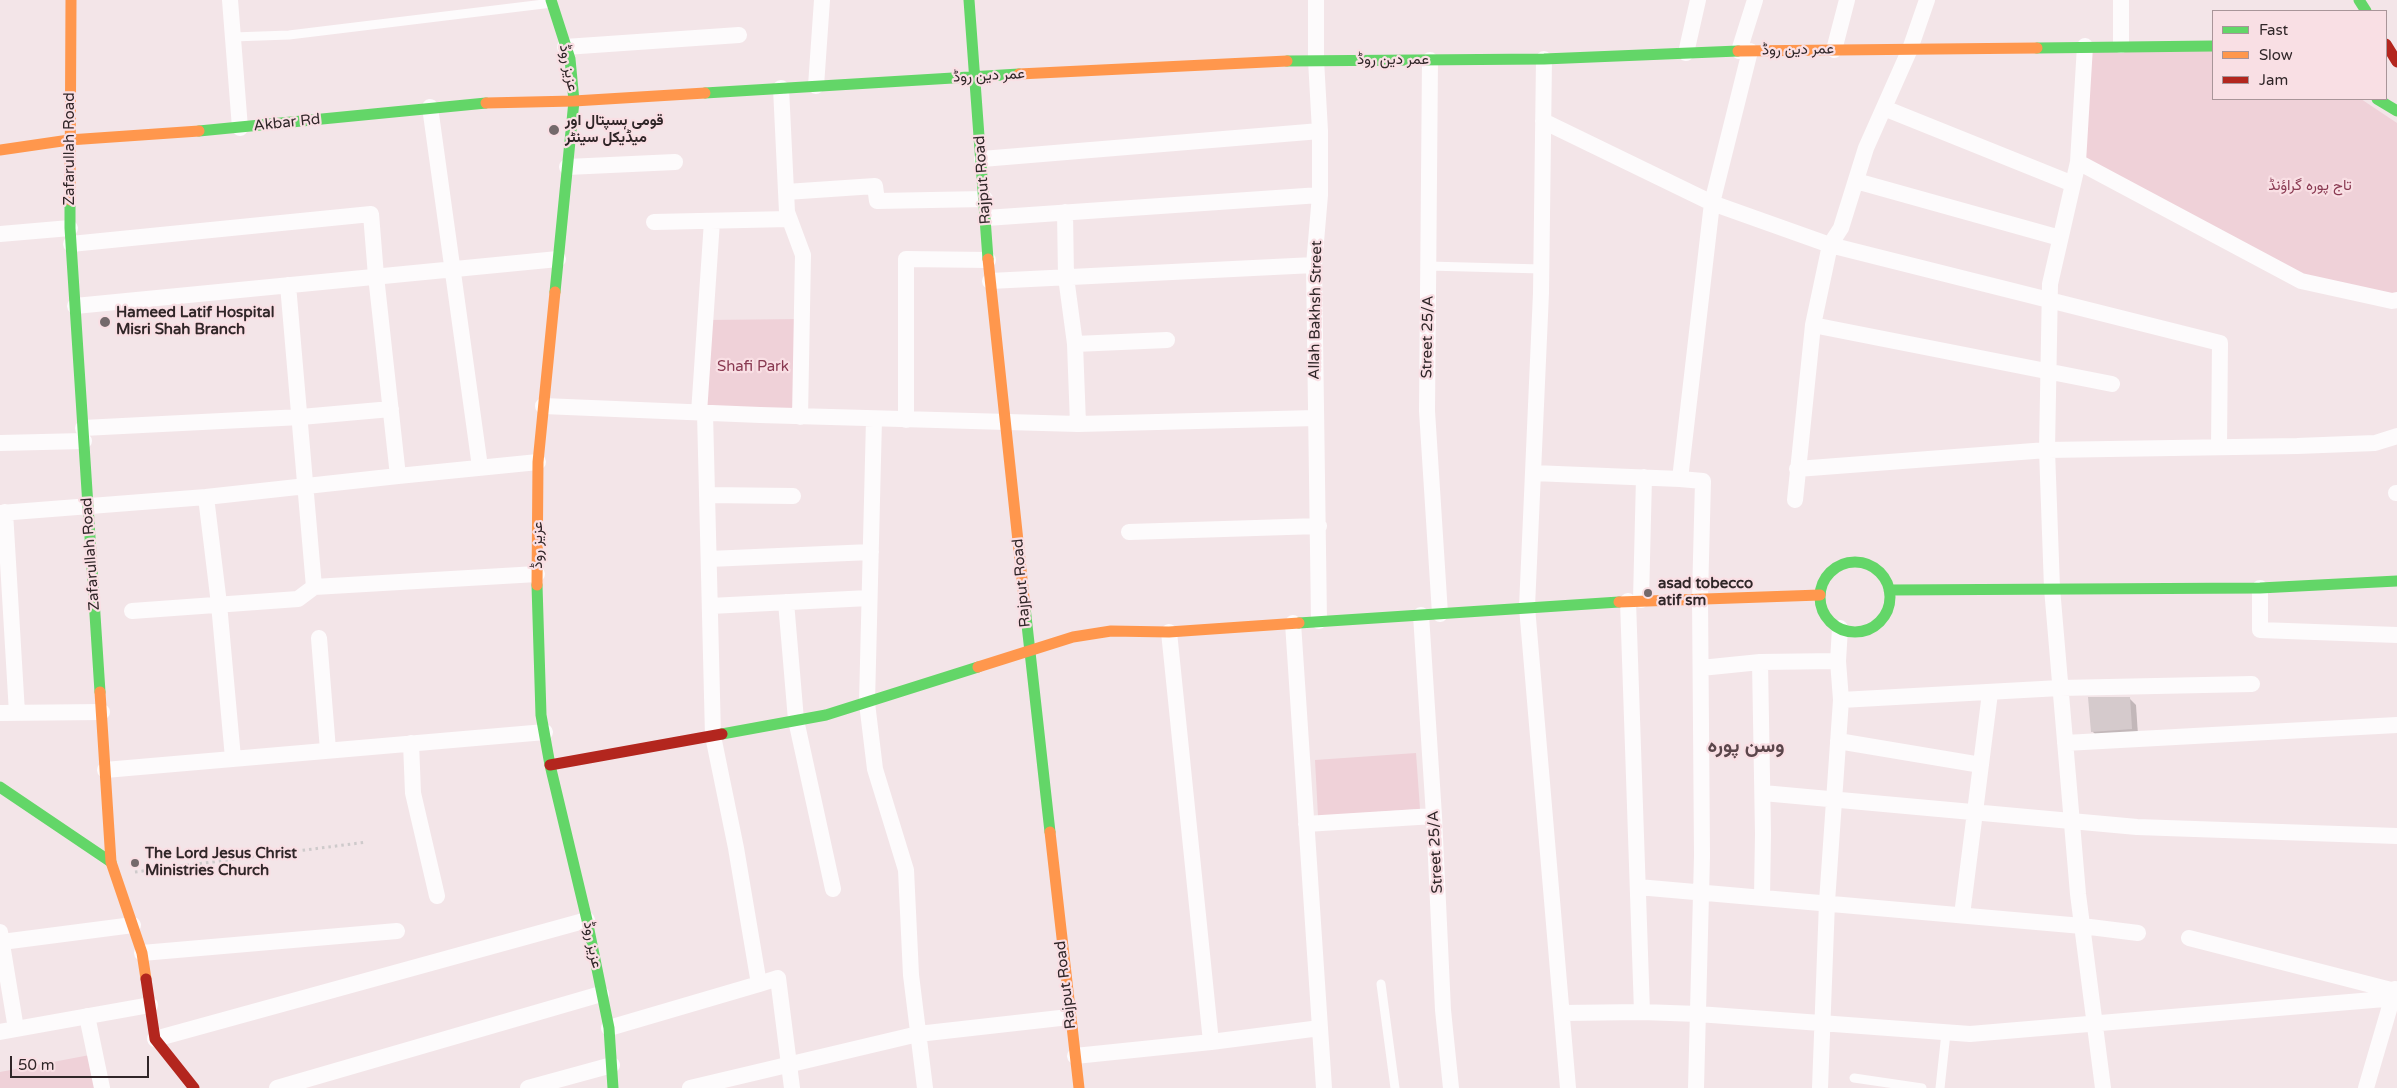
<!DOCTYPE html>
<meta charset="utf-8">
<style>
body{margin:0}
#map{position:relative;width:2397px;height:1088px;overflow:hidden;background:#f3e5e8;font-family:"Varela Round",sans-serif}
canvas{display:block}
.legend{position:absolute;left:2212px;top:10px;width:175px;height:90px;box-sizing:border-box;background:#f9dfe4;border:1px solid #a99599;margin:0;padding:6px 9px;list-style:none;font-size:15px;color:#302628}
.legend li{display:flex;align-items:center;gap:10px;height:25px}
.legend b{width:25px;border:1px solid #a99599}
.scale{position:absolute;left:10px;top:1056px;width:139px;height:22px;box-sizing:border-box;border:2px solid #302628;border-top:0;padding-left:6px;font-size:15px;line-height:18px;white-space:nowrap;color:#302628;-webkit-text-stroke:4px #f9dfe4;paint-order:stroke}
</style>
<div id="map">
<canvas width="2397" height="1088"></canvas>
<ul class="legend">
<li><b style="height:6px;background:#63d668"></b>Fast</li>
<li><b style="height:6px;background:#ff974d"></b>Slow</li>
<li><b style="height:6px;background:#b3261e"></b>Jam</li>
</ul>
<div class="scale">50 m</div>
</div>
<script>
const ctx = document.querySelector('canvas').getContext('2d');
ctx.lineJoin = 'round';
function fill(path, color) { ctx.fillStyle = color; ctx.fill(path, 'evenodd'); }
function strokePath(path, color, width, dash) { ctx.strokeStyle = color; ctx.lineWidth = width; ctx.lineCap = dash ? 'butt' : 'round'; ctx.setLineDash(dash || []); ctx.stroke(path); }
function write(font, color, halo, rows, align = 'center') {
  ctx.font = font + ' "Varela Round",Vazirmatn,sans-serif'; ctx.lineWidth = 4.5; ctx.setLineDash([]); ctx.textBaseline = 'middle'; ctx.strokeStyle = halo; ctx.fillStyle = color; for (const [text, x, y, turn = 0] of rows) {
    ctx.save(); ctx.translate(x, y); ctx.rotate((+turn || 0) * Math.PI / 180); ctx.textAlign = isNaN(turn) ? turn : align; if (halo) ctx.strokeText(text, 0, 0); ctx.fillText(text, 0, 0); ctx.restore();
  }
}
const green = new Path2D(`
 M2085 46 2213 48V99H2361L2397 123V300L2301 281 2078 162Z
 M802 319 800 417 699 413 705 320Z
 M1416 753 1420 809 1318 816 1315 760Z
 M95 1054 102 1088H0V1072Z`);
const shadow = new Path2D(`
 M2129 698 2136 705 2138 735 2099 738 2092 731Z`);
const building = new Path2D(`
 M2088 697H2130L2132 729 2091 732Z`);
const path = new Path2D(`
 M135 872 367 842`);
const lane = new Path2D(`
 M233 37 289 35 552 3
 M1428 266 1542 269
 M1381 984 1395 1088
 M1854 1078 1922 1088
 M1940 1088 1946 1033`);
const street = new Path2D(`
 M230 0 240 128
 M1316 0V60L1320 131V195L1314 265 1319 621
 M2121 45V0
 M2085 46 2078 162 2050 284 2047 450 2052 588 2078 894 2103 1088
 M565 47 739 35
 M1834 50 1847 0
 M1739 51 1755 0
 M1686 53 1698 0
 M1544 59 1541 293 1527 607 1568 1088
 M1430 60 1427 411 1440 614
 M816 86 822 0
 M781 88 787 212 803 255 800 417
 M430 107 480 467
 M1884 108 2073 184
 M1543 121 1712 203 1830 245 2220 343 2219 446
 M982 159 1320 131
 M2078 162 2301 281 2392 301 2397 300
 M567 167 675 162
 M1856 181 2060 238
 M786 192 875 186 877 201 985 199
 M1065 212 1066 277 1075 344 1078 424
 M986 218 1320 195
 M654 222 789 219
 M0 234 70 228
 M990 281 1314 265
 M75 306 558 259
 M1813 325 2112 384
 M1075 344 1167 340
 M543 406 760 415 1078 424 1316 418
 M699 413 712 221
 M705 413 713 736 736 848 759 984 778 978 792 1088
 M874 419 867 703 875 769 906 870 911 975 925 1088
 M906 420V259L988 260
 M83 428 301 417 391 409
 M0 443 84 441
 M1797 469 2047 450 2297 446 2375 443 2397 436
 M1533 473 1680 479
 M398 476 538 462
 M2396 493H2397
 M707 495 793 496
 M206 497 219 604 233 758
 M1795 500 1813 325 1830 245 1841 228 1866 148 1910 49 1927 0
 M5 512 17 713
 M0 513 206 497 398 476 376 276 371 214 71 244
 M1129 532 1319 526
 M709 559 871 552
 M314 587 537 574
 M2260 588V630L2397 635
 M1641 600 1644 477
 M1628 601 1642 1012
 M786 602 796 720 833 889
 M710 606 869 598
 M132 611 298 599 314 587 288 285
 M1421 615 1434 816 1443 1010 1451 1088
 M1293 623 1324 1088
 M1169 632 1211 1042
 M319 638 328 750
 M1760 662 1763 834 1762 897
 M1701 668 1760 662 1838 661
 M1841 700 2060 688 2252 684
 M0 713 102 712
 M1838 741 1981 765
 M411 743 413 793 437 896
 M2065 743 2397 725
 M105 770 545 732
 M1763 793 2137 827 2397 836
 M1306 824 1434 816
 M1638 887 2082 926 2138 933
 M1962 915 1990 693
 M0 932 16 1029
 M2189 938 2395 991
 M2 942 133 925
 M142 953 397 931
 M1563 1013 1642 1012 1698 1014 1970 1034 2397 998
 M87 1016 102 1088
 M609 1028 759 984
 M0 1032 150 1005
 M155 1039 587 920
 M1075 1056 1211 1042 1320 1028
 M277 1088 601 994
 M528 1088 612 1065
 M690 1088 918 1034 1069 1017
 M1696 1088 1702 856 1700 597 1703 481 1680 479 1712 203 1750 51
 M1820 1088 1827 902 1841 700 1838 661 1840 628
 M2366 1088 2395 989`);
const fast = new Path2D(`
 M551 0 570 59 574 101 555 292
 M969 0 988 259
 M2359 0 2366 11
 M2037 48 2213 46
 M1287 61 1544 59 1738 51
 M705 93 1019 74
 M2377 99 2397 111
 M199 131 486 103
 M70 200V228L100 692
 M1820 597a35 35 0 1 1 70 0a35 35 0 1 1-70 0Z
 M537 585 541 715 550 765 587 920 609 1028 613 1088
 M1889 590 2260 588 2397 581
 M1025 607 1050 832
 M1299 623 1619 602
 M722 734 826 715 978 667
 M0 787 111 862`);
const slow = new Path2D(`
 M1738 51 2037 48
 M1019 74 1287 61
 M486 103 574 101 705 93
 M0 150 69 140 199 131
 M70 200 71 0
 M988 259 1025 607
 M537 585 538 462 555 292
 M1619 602 1820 595
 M978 667 1073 637 1111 631 1169 632 1299 623
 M100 692 111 862 142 953 146 979
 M1050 832 1079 1088`);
const jam = new Path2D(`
 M2386 44 2397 62
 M550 765 722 734
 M146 979 155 1039 194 1088`);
const markers = [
 [554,130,6,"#74696b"],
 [105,322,6,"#74696b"],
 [1648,593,5,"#74696b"],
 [135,863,5,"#74696b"]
];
const streetNames = [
 ["عمر دین روڈ",1798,50,-1],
 ["عمر دین روڈ",1393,60],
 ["عزیز روڈ",568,68,79],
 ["عمر دین روڈ",989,76,-3],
 ["Akbar Rd",287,123,-6],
 ["Zafarullah Road",70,149,-90],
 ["Rajput Road",983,180,-94],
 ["Allah Bakhsh Street",1316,310,-89],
 ["Street 25/A",1428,337,-89],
 ["عزیز روڈ",538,545,-90],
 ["Zafarullah Road",91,554,-94],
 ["Rajput Road",1022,583,-95],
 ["Street 25/A",1436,852,-93],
 ["عزیز روڈ",592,945,79],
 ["Rajput Road",1066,985,-97]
];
const poiNames = [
 ["قومی ہسپتال اور",565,121],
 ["میڈیکل سینٹر",565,138],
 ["Hameed Latif Hospital",116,313],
 ["Misri Shah Branch",116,330],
 ["asad tobecco",1658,584],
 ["atif sm",1658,601],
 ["The Lord Jesus Christ",145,854],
 ["Ministries Church",145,871]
];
const parkNames = [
 ["تاج پورہ گراؤنڈ",2310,186],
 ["Shafi Park",753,367]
];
const districtNames = [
 ["وسن پورہ",1746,747]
];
fill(green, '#efd1d8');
fill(shadow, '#0003');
fill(building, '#d5cacc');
strokePath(path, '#cecacb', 3, [2.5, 4]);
strokePath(lane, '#fdfbfc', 9);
strokePath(street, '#fdfbfc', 16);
strokePath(fast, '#63d668', 11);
strokePath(slow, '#ff974d', 11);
strokePath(jam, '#b3261e', 11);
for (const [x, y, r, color] of markers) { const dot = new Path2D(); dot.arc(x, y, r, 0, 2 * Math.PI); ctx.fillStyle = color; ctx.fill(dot); strokePath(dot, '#f9dfe4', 2); }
write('15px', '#302628', '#f9dfe4', streetNames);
write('bold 15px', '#302628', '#f9dfe4', poiNames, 'left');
write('15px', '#893951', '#f9dfe4', parkNames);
write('bold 20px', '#5b464b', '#f9dfe4', districtNames);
</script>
